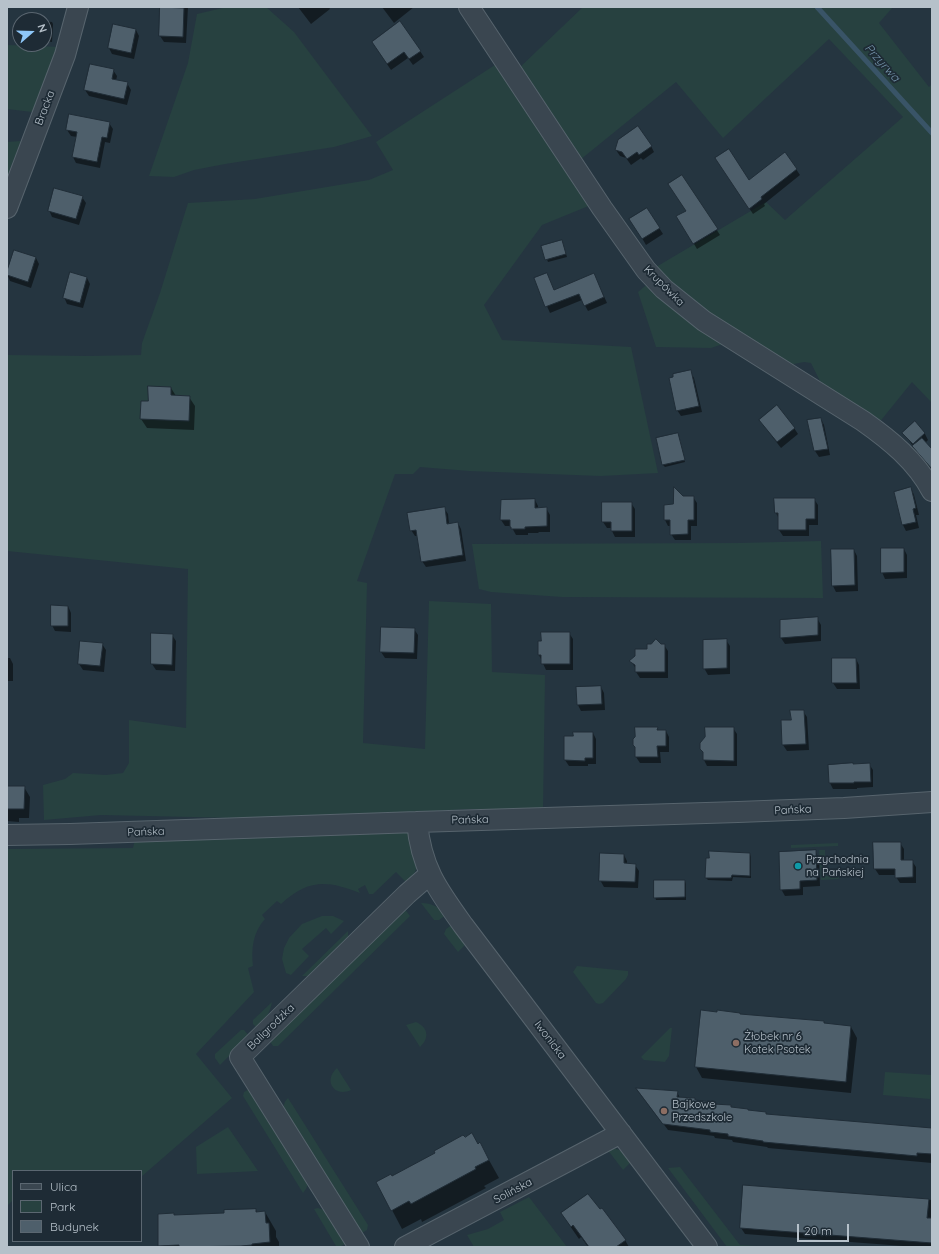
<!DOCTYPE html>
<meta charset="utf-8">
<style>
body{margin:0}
#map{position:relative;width:939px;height:1254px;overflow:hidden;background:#253540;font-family:Quicksand,sans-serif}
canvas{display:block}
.frame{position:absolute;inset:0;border:8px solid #b6c1ca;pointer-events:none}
.legend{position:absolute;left:12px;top:1170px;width:130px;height:72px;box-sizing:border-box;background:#1e2b35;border:1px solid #5b6771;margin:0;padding:5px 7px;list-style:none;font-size:12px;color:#b6c1ca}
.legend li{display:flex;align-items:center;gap:8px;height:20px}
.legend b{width:20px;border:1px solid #5b6771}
.north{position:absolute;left:12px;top:12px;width:40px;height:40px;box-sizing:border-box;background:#1e2b35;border:1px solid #5b6771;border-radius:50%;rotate:70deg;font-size:11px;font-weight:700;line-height:16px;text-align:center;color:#b6c1ca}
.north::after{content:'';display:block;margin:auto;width:14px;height:18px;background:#8ec7f8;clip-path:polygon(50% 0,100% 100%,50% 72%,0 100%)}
.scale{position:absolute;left:797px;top:1224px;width:52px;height:18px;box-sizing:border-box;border:2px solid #b6c1ca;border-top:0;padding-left:5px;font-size:12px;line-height:14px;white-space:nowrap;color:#b6c1ca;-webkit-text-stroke:3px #1e2b35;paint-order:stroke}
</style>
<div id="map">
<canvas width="939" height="1254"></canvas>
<div class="frame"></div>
<ul class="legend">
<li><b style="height:5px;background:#3a4650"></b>Ulica</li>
<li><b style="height:11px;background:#274140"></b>Park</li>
<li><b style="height:11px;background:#4e5f6b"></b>Budynek</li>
</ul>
<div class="north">N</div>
<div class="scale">20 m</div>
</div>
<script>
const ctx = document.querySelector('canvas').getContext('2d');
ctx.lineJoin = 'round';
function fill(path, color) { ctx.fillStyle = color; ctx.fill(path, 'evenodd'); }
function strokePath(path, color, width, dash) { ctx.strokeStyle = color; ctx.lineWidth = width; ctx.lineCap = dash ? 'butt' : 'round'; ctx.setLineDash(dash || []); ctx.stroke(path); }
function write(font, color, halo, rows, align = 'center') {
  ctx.font = font + ' Quicksand,sans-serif'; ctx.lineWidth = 3.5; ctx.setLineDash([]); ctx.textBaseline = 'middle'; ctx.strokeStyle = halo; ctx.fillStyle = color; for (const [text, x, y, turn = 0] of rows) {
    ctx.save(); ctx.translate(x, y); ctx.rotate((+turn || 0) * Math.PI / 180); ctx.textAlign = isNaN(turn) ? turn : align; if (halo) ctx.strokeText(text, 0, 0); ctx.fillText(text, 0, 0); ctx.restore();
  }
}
const green = new Path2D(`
 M227 7H266L294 32 372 136 334 147 225 164 194 170 174 177 149 176 188 63 197 14Z
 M583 7H893L879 23 929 87 932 84V403L912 382 878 424 827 389 820 381 811 363 804 362 784 366 736 336 665 279 656 267 766 202 785 220 903 117 829 39 723 138 676 82 580 160 517 70Z
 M7 45 60 47 32 112 7 109Z
 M498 63 591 205 542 225 484 305 502 340 631 347 658 473 601 476 469 471 420 467 413 474H395L357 581 367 583 363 743 425 749 429 601 491 604 492 672 545 675 543 810 470 809 284 819 101 815 44 820 43 785 65 779 73 773 106 775 123 773 129 763V720L186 728 188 569 7 551V355L89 356 141 355 142 343 160 293 188 203 255 199 369 180 393 170 376 142Z
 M21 141 7 177V142Z
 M650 282 726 343 711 348 656 347 638 292Z
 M821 541 823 598 562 597 491 592 479 589 472 544 739 543Z
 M322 830 405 831 409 835 417 866 415 872 406 882 396 872 373 894H369L365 885 358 889 360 893C327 880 308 879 281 904L277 901 262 915 265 919C253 932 251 949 253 966L248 968 254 992 196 1054 232 1098 141 1177V1171H13V1200L7 1206V849L133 848 135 839 297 837Z
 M838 843V846L791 848V845Z
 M819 850H825L826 876H838L839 879 821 880Z
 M421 903C432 903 439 907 446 915L439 920H434Z
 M404 908 410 916 278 1046H273L269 1040Z
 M322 916H333L344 921 331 934 326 928 302 949 309 956 291 975 286 973 282 959 284 948 289 938 302 924Z
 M453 924 466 944 458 952 444 934 446 929Z
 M348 931V939L308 976H302Z
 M577 966 628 971V975L626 979 603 1003 599 1004 596 1003 573 972Z
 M272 1002C270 1013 265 1020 257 1028L253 1024V1020Z
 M416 1022C428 1027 430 1038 420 1047L406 1025Z
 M670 1028H672L669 1056 665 1062 644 1060 641 1057Z
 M241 1030H244L249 1036 220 1065 215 1058V1054Z
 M337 1068 351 1090C334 1098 323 1080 337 1068Z
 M885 1072 932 1075 930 1099 883 1095Z
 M251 1088 309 1182 306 1189 303 1193 243 1096 244 1092Z
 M288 1098 368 1225 367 1230 362 1233 284 1112C283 1106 284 1102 288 1098Z
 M228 1127 258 1171 197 1174 196 1147Z
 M607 1149C621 1147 624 1153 631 1162L623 1170Z
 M680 1167 740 1245 773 1247H727L668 1168Z
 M529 1197 567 1247H474L467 1235 488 1229 504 1220 500 1212Z
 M318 1208 327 1211 348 1242 340 1247 336 1246 314 1209Z`);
const shadow = new Path2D(`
 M161 7H188L186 43 164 42 160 36Z
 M298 7H329L330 9 311 24Z
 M382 7H414L394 23Z
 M44 21 52 22 53 24 52 42 44 41Z
 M136 30 139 36 134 59 112 54 109 48Z
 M376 48 420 51 424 57 413 65 408 58 391 70Z
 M113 70 117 76 116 81 127 83 131 90 127 105 89 96 85 90Z
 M109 123 113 129 110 143 105 142 100 168 76 163 73 157 77 137 71 136 67 130Z
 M651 146 654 152 643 160 641 158 631 165 626 158 620 156 616 150Z
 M720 164 749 181 796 169 800 175 764 204 765 206 753 214Z
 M682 176 720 235 697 249 678 217 689 214Z
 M82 197 86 203 79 225 52 217 49 210Z
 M647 209 663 234 646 245 631 219Z
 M562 241 567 257 548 262 542 247Z
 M36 258 39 264 31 288 10 281 7 274Z
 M547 274 554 291 594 274 607 303 588 311 582 300 550 313 535 279Z
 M87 278 90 284 83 308 67 304 64 297Z
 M690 371 694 378 702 412 681 416 677 410Z
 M171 388 176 396 189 397 195 406 194 430 147 428 141 419 149 402Z
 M821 419 824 425 830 455 819 457 815 451 808 421Z
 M760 420 794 428 798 434 781 448 764 426Z
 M915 423 925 434 928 440 925 443 932 451V470L917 452 904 433Z
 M678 434 685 462 665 467 663 465Z
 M911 488 914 495 919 515H916L919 528 906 531 903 525Z
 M682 497H693L697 503V526H691V540H675L671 534V526H668L665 520V506L674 505Z
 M814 499 818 505V525H809V536H783L779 530V519L776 513Z
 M535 500 538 506V509L546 508 550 515V532H539L538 533H528V535H516L511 526H505L501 520Z
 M603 503H631L635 509V537H615L612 531V528H607L603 522Z
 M444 508 448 514 449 524 458 523 461 529 466 561 426 567 422 561 418 536H415L411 530Z
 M904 549 907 555V578L885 579 882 572Z
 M854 550 857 556 858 591 836 592 833 586Z
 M68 606 71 613V632L55 631 52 625Z
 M817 618 821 625V641L785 644 781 638Z
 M414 629 418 635 417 659 385 658 381 652Z
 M569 633 573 639V670H546L539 655Z
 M152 634 172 635 176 641 175 671 156 670 152 664Z
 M726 640 730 646V674L708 675 704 668Z
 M102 644 106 650 104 672 83 670 79 664Z
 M660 645H664L668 651V678H640L636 672V669L631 661Z
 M7 658H10L13 664V681H7Z
 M856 659 859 665 860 689H837L833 683Z
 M601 687 604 693 605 710 581 711 578 705Z
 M803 711 807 717 809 750 787 751 783 745 792 721Z
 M657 728 659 731H666L669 737V752H660L661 763H640L636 757V749L634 745Z
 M733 728 737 734V766H707L704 760V754L701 749Z
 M593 733 596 739V764H588V766H569L565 760V737H574Z
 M869 764 873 770V787L857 788V789H833L830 783 853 765Z
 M7 787H24L30 797 29 818H19V822L7 821Z
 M900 843 904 849V861H912L916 867V883H900L896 877V875H879L875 869Z
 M815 851 819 858 820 886 803 887V895L785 896 781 889Z
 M750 854 751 857V878L733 877 732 881 708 880 706 878Z
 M624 855 627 861V865H635L639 871 638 888 604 887 600 880Z
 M685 881 686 884V900H656L655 897Z
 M741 1015 824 1022 825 1024 851 1027 857 1038 851 1093 702 1078 696 1067Z
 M677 1092 680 1098 696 1101 712 1103 714 1105 749 1112 766 1113V1115L932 1130V1163L768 1148 767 1147 733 1142 732 1140 715 1138 714 1136 668 1130 641 1094Z
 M480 1144 499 1178 484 1186 486 1188 422 1222 421 1219 402 1229 392 1210 391 1177Z
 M744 1186 932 1200V1247H916L745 1234 741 1228Z
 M256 1210 257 1213 265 1212 276 1231V1237L279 1242V1247H160L159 1246 174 1216 225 1214Z
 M562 1214 625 1240 629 1247H588L581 1237 579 1239 570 1226Z`);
const stream = new Path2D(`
 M817 7 932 133`);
const building = new Path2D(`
 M160 7 184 8 183 37 159 36Z
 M400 21 421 51 409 59 404 52 387 64 372 42Z
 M113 24 136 29 131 53 108 48Z
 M90 64 114 69 112 79 128 82 124 99 84 90Z
 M69 114 110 122 107 138 102 137 97 162 72 157 77 132 66 130Z
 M638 126 652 146 639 155 637 152 627 159 622 152 615 150 618 140Z
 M729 149 749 180 785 152 797 169 761 197 762 199 749 209 715 158Z
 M682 175 718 229 693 244 676 216 686 211 668 184Z
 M54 188 83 196 76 219 48 211Z
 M647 208 660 228 642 239 629 219Z
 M562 240 566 254 545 260 541 246Z
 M14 250 36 257 28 282 7 275V271Z
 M70 272 87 277 80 303 63 298Z
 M547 273 554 290 594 273 604 297 584 306 579 294 545 307 534 278Z
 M691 370 699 406 676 411 669 378 673 377V374Z
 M148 386 171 387V395L190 396 189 421 140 419 141 401H148Z
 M777 405 795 428 777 442 759 420Z
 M821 418 828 449 814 451 807 420Z
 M915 421 925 433 913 444 902 433Z
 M678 433 685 460 662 465 656 438Z
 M922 438 932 449V469L912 446Z
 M674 487 683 496H694V520H688V534L670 535V520H664V505L673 504Z
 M911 487 916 508 913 509 916 522 902 525 894 492Z
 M774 498H815V519H806V530H778V513H775Z
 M535 499V508L547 507V526L525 527V529H511V527H510V520H500L501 500Z
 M602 502H632V531H611V522H602Z
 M445 507 447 524 458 522 463 555 421 562 416 530 410 531 407 513Z
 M881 548H904V572L881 573Z
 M831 549H854L855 585 832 586Z
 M51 605 68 606V626H51Z
 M818 617V635L780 638V620Z
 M381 627 415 628 414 653 380 652Z
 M541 632H570V664H541V655H538V641H541Z
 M151 633 173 634 172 665 151 664Z
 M656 639 661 644H665V672H635V665L629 661 635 656V649H647V644H651Z
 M727 639V668L703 669V640Z
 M80 641 103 643 100 666 78 664Z
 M832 658H856L857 683H832Z
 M601 686 602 704 577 705 576 687Z
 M790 710H804L806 744 782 745 781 720H791Z
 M635 727H658L657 730H666V746H657L658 757H635V747L633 745V739L635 737Z
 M705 727H734V761L703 760V752L700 749V743L705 737Z
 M573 732H593V758H585V761L564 760V736H573Z
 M853 763V764L870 763 871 782H854V783H829L828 765Z
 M7 786H25L24 809H7Z
 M873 842H901V860H913V877L895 878V869H874Z
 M816 850 817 880 800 881V889L780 890 779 852Z
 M709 851 750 853V876L732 875 731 878H705L706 858H709Z
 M600 853 624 854V863L636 864 635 882 599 881Z
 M654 880H685V897L654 898Z
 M701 1010 717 1012V1010L740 1013V1014L824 1021V1023L851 1026 846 1082 695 1067Z
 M636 1088 678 1091 677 1097 695 1098V1100L713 1102V1104L731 1105V1107L748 1109V1110L766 1112V1114L932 1128V1154L917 1153V1156L763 1142V1141L728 1136V1134L710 1132V1130L663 1124Z
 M472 1133 478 1144 480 1142 489 1160 475 1167 476 1169 411 1204 409 1201 391 1211 376 1182 391 1174 392 1176 435 1153 434 1151 463 1135 465 1137Z
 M743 1185 929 1199 927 1218H932V1243L740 1228Z
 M588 1194 600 1209 602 1208 626 1240 616 1247H589L573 1225 571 1227 561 1213Z
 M256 1209V1212L265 1211 266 1223H269L270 1242 252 1244V1245L241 1246 179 1247V1245L158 1246V1214L174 1213V1215L224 1213V1210Z`);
const street = new Path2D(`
 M469 7 602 208 646 270 664 289 704 321 863 421C890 440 916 461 932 491
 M7 208 65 55 78 7
 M417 822C421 867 437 889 463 925L707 1247
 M7 835 70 834 417 822 738 812 844 808 932 802
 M359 1247 240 1057 407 894 430 874
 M405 1247 621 1133`);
const markers = [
 [798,866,4,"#0f9aa8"],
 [736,1043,4,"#8d6e63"],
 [664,1111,4,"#8d6e63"]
];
const streetNames = [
 ["Bracka",45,108,-69],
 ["Krupówka",664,286,45],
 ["Pańska",793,810,-3],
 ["Pańska",470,820,-1],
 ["Pańska",146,832,-2],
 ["Baligrodzka",271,1027,-44],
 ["Iwonicka",550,1040,53],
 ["Solińska",513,1191,-28]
];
const poiNames = [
 ["Przychodnia",806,860],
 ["na Pańskiej",806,873],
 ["Żłobek nr 6",744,1037],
 ["Kotek Psotek",744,1050],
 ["Bajkowe",672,1105],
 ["Przedszkole",672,1118]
];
const waterNames = [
 ["Przyrwa",882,63,48]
];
fill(green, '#274140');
fill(shadow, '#0007');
strokePath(stream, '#395467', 5);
fill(building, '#4e5f6b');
strokePath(building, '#202d37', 1);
strokePath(street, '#57646d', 22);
strokePath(street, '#3a4650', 20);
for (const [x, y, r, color] of markers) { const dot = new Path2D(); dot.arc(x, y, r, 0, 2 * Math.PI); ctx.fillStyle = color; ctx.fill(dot); strokePath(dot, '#1e2b35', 1.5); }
write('11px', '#b6c1ca', '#1e2b35', streetNames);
write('11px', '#b6c1ca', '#1e2b35', poiNames, 'left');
write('italic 12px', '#7696ad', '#1e2b35', waterNames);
</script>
